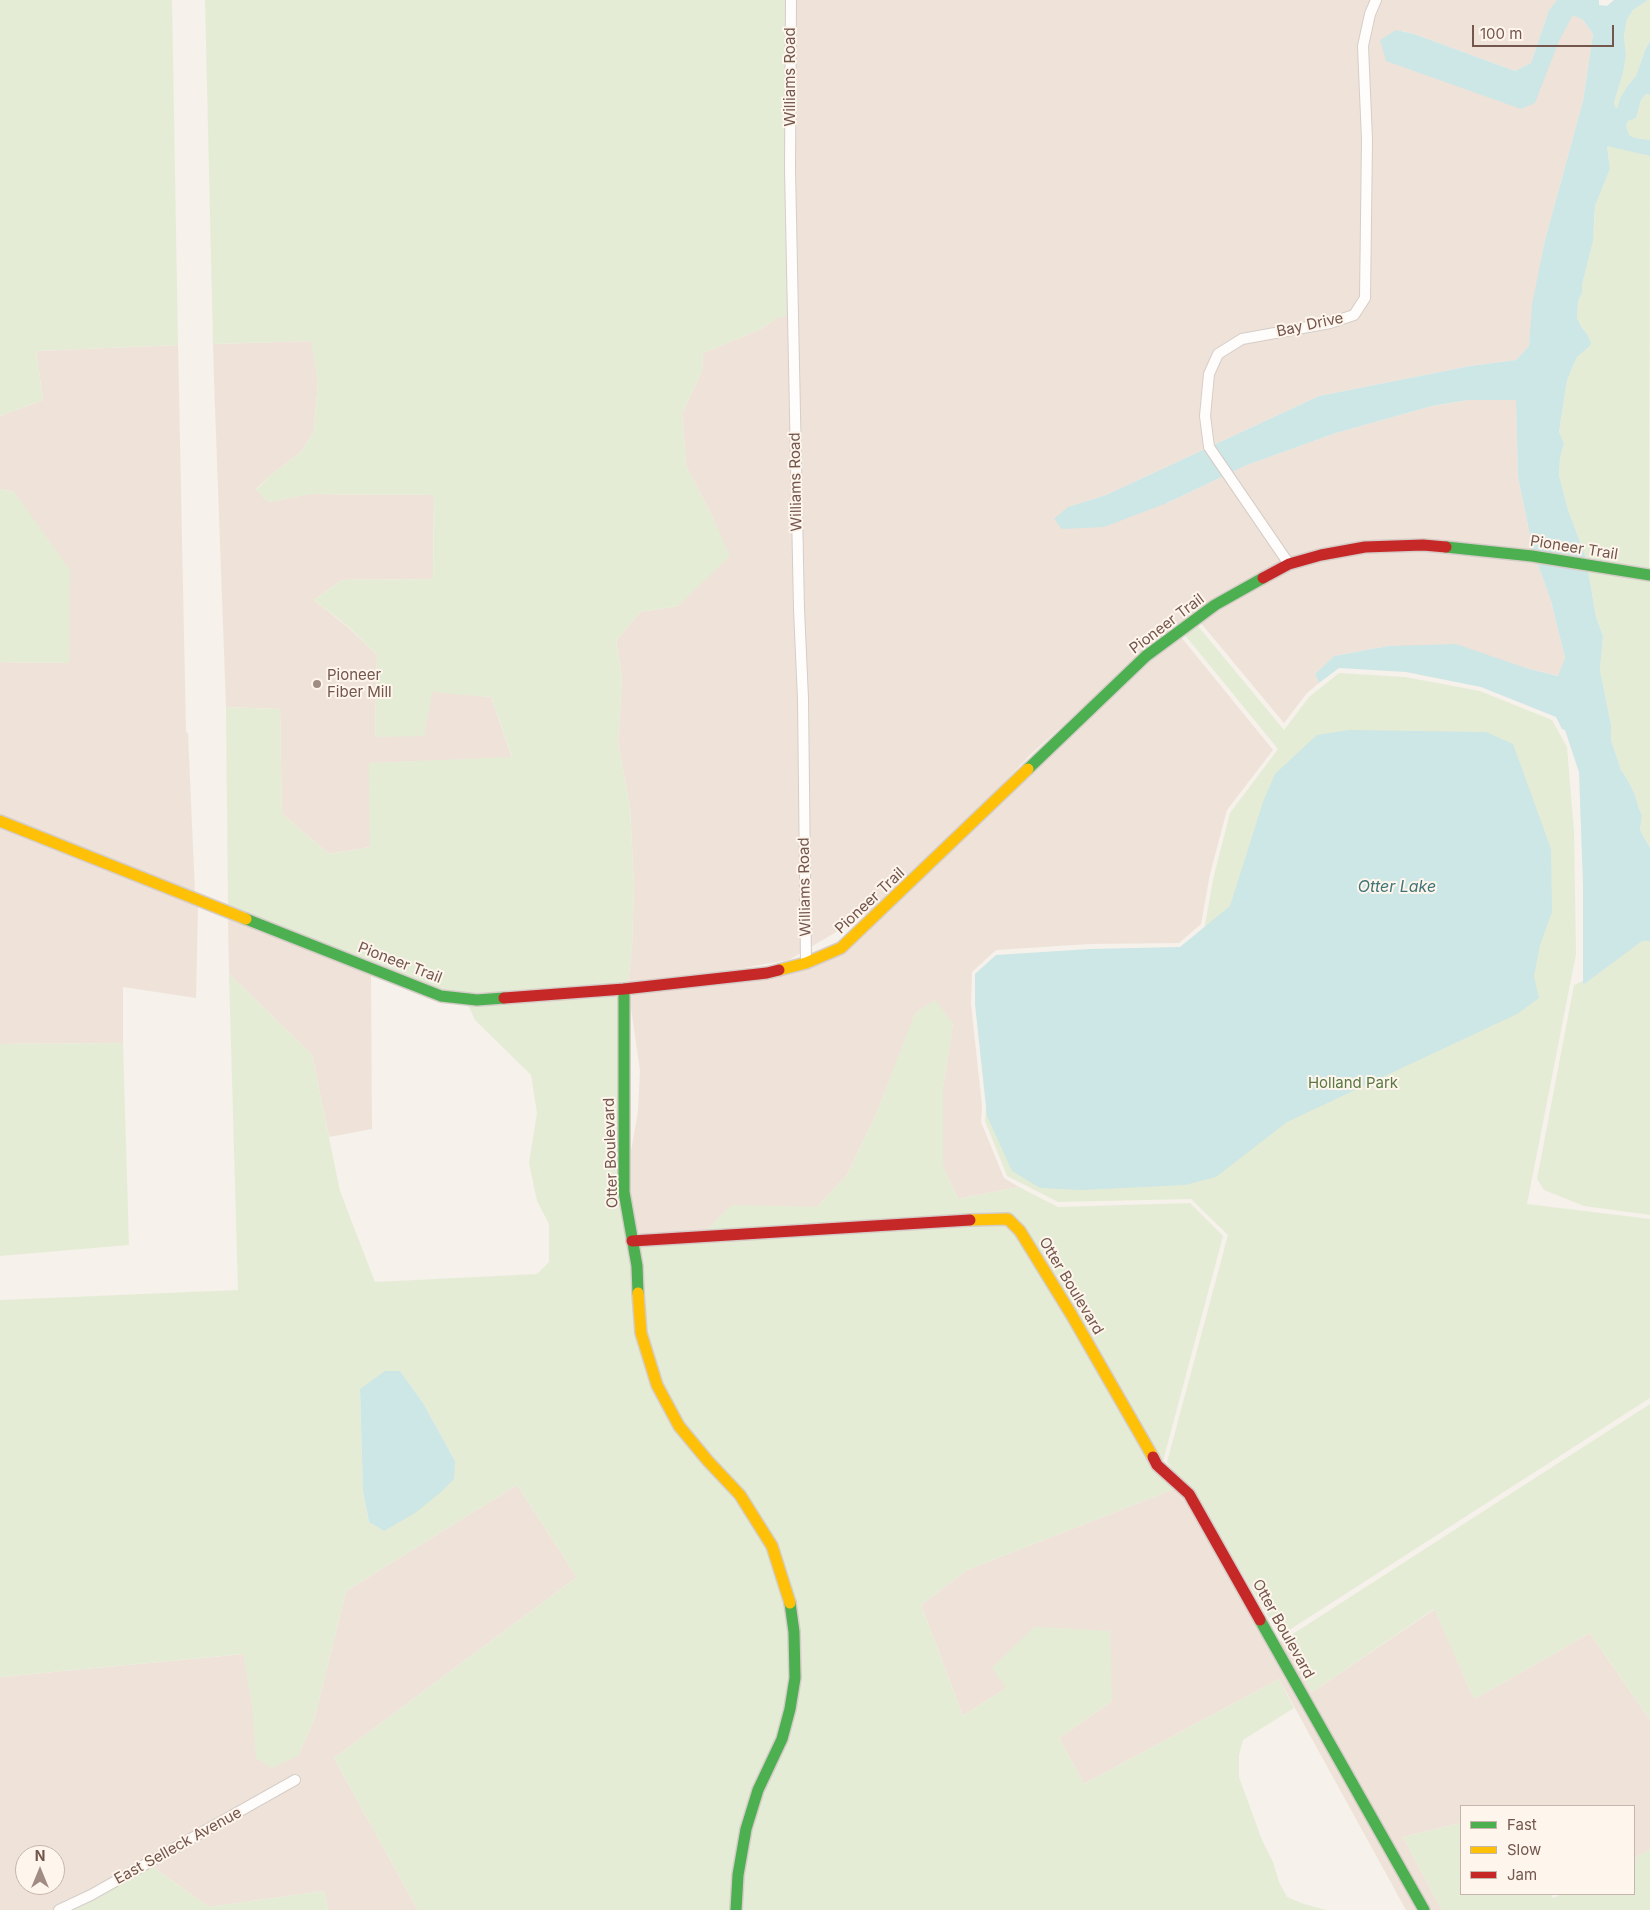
<!DOCTYPE html>
<style>
body{margin:0}
#map{position:relative;width:1650px;height:1910px;overflow:hidden;background:#f6f1eb;font-family:Inter,sans-serif}
canvas{display:block}
.legend{position:absolute;left:1460px;top:1805px;width:175px;height:90px;box-sizing:border-box;background:#fef5ec;border:1px solid #c6b5ac;margin:0;padding:6px 9px;list-style:none;font-size:15px;color:#73564c}
.legend li{display:flex;align-items:center;gap:10px;height:25px}
.legend b{width:25px;border:1px solid #c6b5ac}
.north{position:absolute;left:15px;top:1845px;width:50px;height:50px;box-sizing:border-box;background:#fef5ec;border:1px solid #c6b5ac;border-radius:50%;rotate:0deg;font-size:14px;font-weight:700;line-height:20px;text-align:center;color:#73564c}
.north::after{content:'';display:block;margin:auto;width:18px;height:22px;background:#a18c84;clip-path:polygon(50% 0,100% 100%,50% 72%,0 100%)}
.scale{position:absolute;left:1472px;top:25px;width:142px;height:22px;box-sizing:border-box;border:2px solid #73564c;border-top:0;padding-left:6px;font-size:15px;line-height:18px;white-space:nowrap;color:#73564c;-webkit-text-stroke:4px #fef5ec;paint-order:stroke}
</style>
<div id="map">
<canvas width="1650" height="1910"></canvas>
<ul class="legend">
<li><b style="height:6px;background:#4caf50"></b>Fast</li>
<li><b style="height:6px;background:#ffc107"></b>Slow</li>
<li><b style="height:6px;background:#c62828"></b>Jam</li>
</ul>
<div class="north">N</div>
<div class="scale">100 m</div>
</div>
<script>
const context = document.querySelector('canvas').getContext('2d');
context.lineJoin = 'round';
function fill(path, color) {
  context.fillStyle = color;
  context.fill(path, 'evenodd');
}
function toPath(rows) {
  const path = new Path2D();
  for (const r of rows) {
    path.moveTo(r[0], r[1]);
    for (let i = 2; i < r.length; i += 2) path.lineTo(r[i], r[i + 1]);
  }
  return path;
}
function stroke(path, color, width, dash) {
  context.strokeStyle = color;
  context.lineWidth = width;
  context.lineCap = dash ? 'butt' : 'round';
  context.setLineDash(dash || []);
  context.stroke(path);
}
function drawText(font, color, halo, rows, align = 'center') {
  context.font = font + ' Inter,sans-serif';
  context.lineWidth = 4;
  context.setLineDash([]);
  context.textBaseline = 'middle';
  context.strokeStyle = halo;
  context.fillStyle = color;
  for (const [text, x, y, turn = 0] of rows) {
    context.save();
    context.translate(x, y);
    context.rotate((+turn || 0) * Math.PI / 180);
    context.textAlign = isNaN(turn) ? turn : align;
    if (halo) context.strokeText(text, 0, 0);
    context.fillText(text, 0, 0);
    context.restore();
  }
}
const residential = toPath([
 [790,0,1557,0,1549,10,1531,63,1515,71,1414,34,1396,30,1521,109,1573,14,1583,20,1593,34,1583,101,1545,240,1533,304,1529,346,1516,360,1470,366,1319,396,1106,495,1068,507,1167,503,1247,465,1336,433,1432,406,1468,400,1516,400,1518,477,1533,550,1423,540,1288,559,1128,667,1030,755,969,820,880,906,789,960,703,975,628,983,632,946,634,886,630,807,618,743,622,677,616,641,640,612,678,606,714,520,686,466,682,413,702,371,703,353,761,329,775,319],
 [312,341,318,381,314,431,302,451,270,476,256,489,268,502,310,494,434,495,433,579,342,580,314,600,349,628,377,655,375,737,432,691,491,697,512,758,370,763,370,847,329,854,282,814,280,709,226,707,214,379,213,344],
 [178,345,186,732,188,733,195,894,0,815,0,662,69,663,14,492,0,489,0,416,43,400,36,351],
 [1422,551,1537,562,1551,601,1565,658,1559,676,1526,668,1388,646,1334,656,1315,674,1319,683,1307,693,1284,723,1200,622,1218,610,1291,569,1322,560,1366,553],
 [1181,637,1273,750,1227,810,1210,874,1201,924,1179,943,1090,944,996,950,972,972,971,1004,982,1106,981,1122,1004,1178,1019,1187,958,1199,943,1167,943,1087,953,1023,895,1067,875,1117,847,1175,817,1207,778,1207,702,1234,652,1238,636,1232,629,1191,629,1163,638,1111,640,1071,629,994,843,954,1149,661],
 [0,827,198,906,196,998,123,987,123,1043,0,1044],
 [228,918,371,974,372,1129,329,1137,312,1055,229,974],
 [517,1485,577,1577,334,1758,418,1910,328,1910,324,1891,209,1907,147,1863,67,1910,0,1910,0,1677,244,1654,252,1704,298,1756,314,1720,346,1591],
 [25,1855,55,1855,55,1885,25,1885],
 [1179,1487,1278,1640,1280,1641,1285,1639,1312,1692,1435,1609,1474,1699,1590,1633,1650,1720,1650,1850,1634,1858,1634,1806,1461,1806,1461,1823,1403,1837,1442,1910,1406,1910,1279,1679,1084,1784,1059,1738,1112,1701,1006,1688,963,1716,921,1605,967,1570]
]);
const green = toPath([
 [0,0,172,0,178,345,36,351,43,400,0,416],
 [205,0,790,0,794,314,775,319,761,329,703,353,702,371,682,413,686,466,714,520,730,556,678,606,640,612,616,641,622,677,618,743,630,807,634,886,632,946,628,983,477,995,442,991,228,906,226,707,280,709,282,814,329,854,370,847,369,763,512,757,491,697,432,692,424,736,375,737,377,655,349,627,314,600,342,580,433,579,434,495,310,494,268,502,256,490,270,476,302,451,314,431,318,381,311,341,213,344],
 [1648,0,1650,0,1650,41,1645,50,1636,76,1628,85,1620,98,1619,107,1616,108,1614,103,1623,73,1626,56,1624,36,1627,19,1633,10],
 [1646,94,1650,95,1650,140,1635,138,1629,135,1626,126,1628,121,1636,117,1641,100],
 [1607,145,1650,156,1649,569,1586,558,1568,510,1559,475,1560,458,1564,443,1559,433,1567,380,1577,357,1590,346,1591,342,1587,334,1582,328,1577,318,1578,301,1582,293,1582,285,1591,248,1594,230,1595,206,1610,169],
 [0,489,14,492,70,570,69,663,0,662],
 [1588,570,1650,580,1650,848,1640,830,1642,815,1639,809,1635,795,1627,779,1621,770,1611,740,1611,725,1600,670,1603,636,1596,617],
 [1197,625,1284,730,1309,697,1339,673,1405,677,1480,691,1552,720,1567,747,1574,832,1576,954,1527,1204,1650,1219,1650,1398,1280,1636,1219,1535,1167,1462,1228,1235,1191,1199,1058,1202,1007,1176,985,1121,995,973,1198,963,1214,875,1230,813,1278,749,1184,634],
 [1642,940,1650,941,1650,1215,1584,1206,1544,1190,1537,1179,1574,985,1583,981,1583,985],
 [229,974,312,1055,340,1191,375,1282,537,1274,549,1262,549,1224,537,1201,529,1163,537,1113,531,1075,475,1020,468,1005,620,995,627,1237,644,1363,737,1499,767,1549,786,1603,791,1652,786,1708,731,1910,418,1910,334,1758,577,1577,517,1485,346,1591,314,1720,298,1756,272,1768,256,1758,252,1704,243,1654,0,1677,0,1300,238,1290],
 [400,1371,423,1403,455,1461,384,1531,369,1522,363,1491,360,1389],
 [935,1000,953,1023,943,1087,943,1167,958,1199,1019,1187,1058,1207,1190,1203,1223,1236,1163,1461,1163,1464,1179,1487,967,1570,921,1605,963,1716,1006,1688,992,1668,1034,1627,1110,1631,1112,1701,1059,1738,1084,1784,1279,1679,1294,1708,1243,1740,1239,1755,1239,1777,1262,1840,1273,1862,1279,1882,1287,1897,1304,1904,1326,1910,741,1910,743,1876,756,1810,795,1711,788,1575,683,1423,662,1383,646,1332,636,1232,652,1238,702,1234,732,1205,817,1207,847,1175,875,1117,915,1013],
 [123,1043,129,1245,0,1256,0,1044],
 [1650,1404,1650,1720,1590,1633,1474,1699,1434,1609,1312,1692,1285,1639],
 [1461,1823,1461,1894,1551,1894,1553,1898,1562,1894,1634,1894,1634,1858,1650,1850,1650,1910,1442,1910,1403,1837],
 [147,1863,209,1907,324,1891,328,1910,67,1910]
]);
const water = toPath([
 [1557,0,1599,0,1599,5,1607,6,1614,0,1648,0,1633,10,1627,19,1624,36,1626,56,1623,73,1614,103,1616,108,1618,107,1620,98,1628,85,1636,76,1645,50,1650,41,1650,95,1646,94,1641,100,1636,118,1628,121,1626,126,1629,135,1635,138,1650,140,1650,156,1607,146,1610,169,1595,206,1593,241,1582,285,1582,293,1578,301,1577,318,1582,328,1587,334,1591,342,1590,346,1577,357,1567,380,1559,432,1564,443,1560,458,1559,475,1568,510,1586,558,1533,550,1518,477,1516,400,1468,400,1432,406,1336,433,1247,465,1167,503,1104,527,1062,529,1054,519,1068,507,1106,495,1319,396,1470,366,1516,360,1529,346,1532,304,1545,240,1583,101,1593,34,1583,20,1573,15,1559,41,1535,103,1521,109,1386,61,1380,40,1396,30,1414,34,1515,71,1531,63,1549,10],
 [1537,562,1588,570,1596,617,1603,636,1600,670,1611,725,1611,740,1621,770,1627,779,1635,795,1639,809,1642,815,1640,830,1650,848,1650,941,1642,941,1583,985,1583,885,1579,772,1565,730,1562,729,1556,717,1481,687,1406,672,1339,668,1319,683,1315,674,1334,656,1388,646,1456,644,1526,668,1558,676,1565,658,1551,601],
 [1349,730,1486,732,1513,744,1551,849,1552,912,1540,945,1534,976,1539,998,1517,1014,1287,1122,1216,1177,1185,1185,1082,1190,1040,1188,1012,1171,987,1116,975,1004,975,974,996,955,1090,949,1180,947,1230,906,1263,802,1275,774,1317,735],
 [385,1371,400,1371,423,1403,455,1461,454,1479,441,1492,415,1513,384,1531,369,1522,363,1491,360,1389]
]);
const street = toPath([
 [791,0,790,169,799,609,803,699,806,963],
 [1289,564,1209,447,1205,416,1209,374,1218,354,1242,339,1330,323,1354,315,1365,298,1367,140,1363,46,1370,14,1376,0],
 [59,1910,91,1895,295,1780]
]);
const fast = toPath([
 [1446,547,1532,556,1650,575],
 [1028,769,1146,656,1215,605,1263,578],
 [246,919,441,996,477,1000,504,998],
 [624,989,624,1192,637,1266,638,1293],
 [1260,1620,1424,1910],
 [736,1910,738,1875,746,1829,758,1790,782,1739,790,1709,795,1678,794,1632,790,1603]
]);
const slow = toPath([
 [0,821,246,919],
 [779,970,806,963,841,948,1028,769],
 [970,1220,1008,1219,1020,1231,1071,1314,1153,1457],
 [638,1293,641,1333,657,1385,679,1426,708,1461,740,1495,772,1546,790,1603]
]);
const jam = toPath([
 [1263,578,1289,564,1321,555,1365,547,1423,545,1446,547],
 [504,998,624,989,767,973,779,970],
 [632,1241,970,1220],
 [1153,1457,1157,1465,1189,1494,1260,1620]
]);
const markers = [
 [317,684,5,"#a18c84"]
];
const streetNames = [
 ["Williams Road",790,77,-90],
 ["Bay Drive",1310,325,-12],
 ["Williams Road",796,482,-91],
 ["Pioneer Trail",1574,548,9],
 ["Pioneer Trail",1167,624,-37],
 ["Williams Road",805,887,-91],
 ["Pioneer Trail",870,901,-43],
 ["Pioneer Trail",400,963,21],
 ["Otter Boulevard",611,1153,-92],
 ["Otter Boulevard",1071,1286,59],
 ["Otter Boulevard",1283,1629,61],
 ["East Selleck Avenue",178,1846,-29]
];
const poiNames = [
 ["Pioneer",327,675],
 ["Fiber Mill",327,692]
];
const parkNames = [
 ["Holland Park",1353,1083]
];
const waterNames = [
 ["Otter Lake",1397,887]
];
fill(residential, '#efe3d9');
fill(green, '#e5ecd6');
fill(water, '#cde6e6');
stroke(street, '#d5cdc8', 12);
stroke(fast, '#d5ccc8', 14);
stroke(slow, '#d5ccc8', 14);
stroke(jam, '#d5ccc8', 14);
stroke(street, '#fefdfc', 10);
stroke(fast, '#4caf50', 11);
stroke(slow, '#ffc107', 11);
stroke(jam, '#c62828', 11);
for (const [x, y, r, color] of markers) {
  const dot = new Path2D();
  dot.arc(x, y, r, 0, 2 * Math.PI);
  context.fillStyle = color;
  context.fill(dot);
  stroke(dot, '#fef5ec', 2);
}
drawText('15px', '#73564c', '#fef5ec', streetNames);
drawText('15px', '#73564c', '#fef5ec', poiNames, 'left');
drawText('15px', '#597844', '#fef5ec', parkNames);
drawText('italic 16px', '#407578', '#fef5ec', waterNames);
</script>
